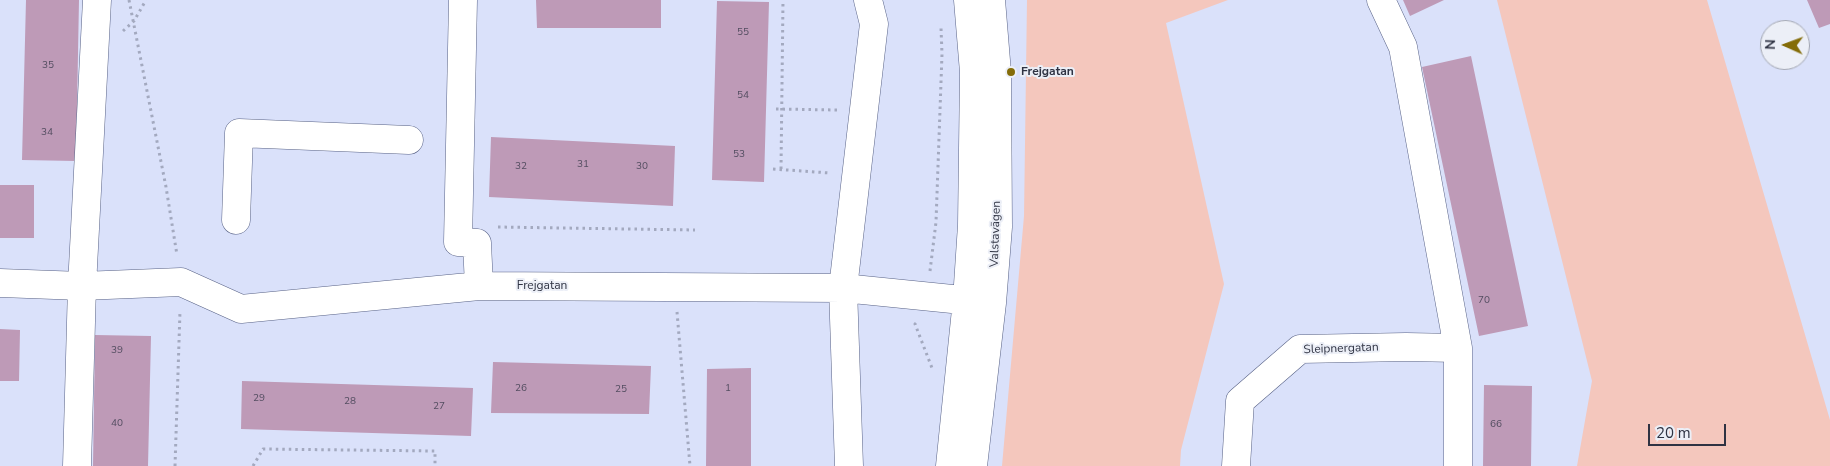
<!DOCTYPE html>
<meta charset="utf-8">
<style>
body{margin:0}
#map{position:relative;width:1830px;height:466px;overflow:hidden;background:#dae1fa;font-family:"Nunito Sans",sans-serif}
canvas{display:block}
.north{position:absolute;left:1760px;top:20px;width:50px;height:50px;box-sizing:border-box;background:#eceff7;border:1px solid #a0a4af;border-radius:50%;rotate:272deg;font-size:14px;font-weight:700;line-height:20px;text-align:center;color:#2f3343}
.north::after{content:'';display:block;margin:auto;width:18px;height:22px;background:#846c08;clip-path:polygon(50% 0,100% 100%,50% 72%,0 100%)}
.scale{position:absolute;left:1648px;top:424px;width:78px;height:22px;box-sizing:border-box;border:2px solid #2f3343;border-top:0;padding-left:6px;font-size:15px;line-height:18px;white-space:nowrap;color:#2f3343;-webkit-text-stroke:4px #eceff7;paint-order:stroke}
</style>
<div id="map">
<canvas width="1830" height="466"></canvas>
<div class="north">N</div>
<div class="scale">20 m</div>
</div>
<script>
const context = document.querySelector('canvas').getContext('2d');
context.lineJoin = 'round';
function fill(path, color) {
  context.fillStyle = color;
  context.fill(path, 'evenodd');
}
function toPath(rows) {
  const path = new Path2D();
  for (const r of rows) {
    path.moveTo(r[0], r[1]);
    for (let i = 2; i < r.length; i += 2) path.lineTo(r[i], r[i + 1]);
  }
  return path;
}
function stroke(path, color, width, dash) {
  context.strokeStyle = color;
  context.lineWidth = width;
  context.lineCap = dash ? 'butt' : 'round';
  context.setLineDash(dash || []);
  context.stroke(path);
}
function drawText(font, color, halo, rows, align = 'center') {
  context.font = font + ' "Nunito Sans",sans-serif';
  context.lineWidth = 4;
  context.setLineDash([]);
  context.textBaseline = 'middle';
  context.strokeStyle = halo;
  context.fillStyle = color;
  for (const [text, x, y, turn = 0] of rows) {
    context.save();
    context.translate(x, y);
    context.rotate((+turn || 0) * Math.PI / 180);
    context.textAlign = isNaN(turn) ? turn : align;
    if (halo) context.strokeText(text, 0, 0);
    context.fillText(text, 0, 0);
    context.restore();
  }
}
const green = toPath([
 [1027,0,1228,0,1166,23,1224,284,1181,450,1180,466,1002,466,1024,216],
 [1497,0,1707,0,1830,420,1830,466,1577,466,1592,381]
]);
const building = toPath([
 [26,0,79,0,76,161,22,160],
 [536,0,661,0,661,28,537,28],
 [1403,0,1444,0,1410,16],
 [1807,0,1830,0,1830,24,1819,28],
 [717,1,769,2,764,182,712,180],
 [1471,56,1528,326,1479,336,1422,67],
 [491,137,675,146,673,206,489,197],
 [0,185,34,185,34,238,0,238],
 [0,329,20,330,19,381,0,381],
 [95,335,151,336,148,466,93,466],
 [493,362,651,366,649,414,491,413],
 [751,368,751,466,706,466,707,369],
 [242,381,473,388,471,436,241,429],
 [1484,385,1532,386,1531,466,1483,466]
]);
const path = toPath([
 [129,0,166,187,177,255],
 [123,31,134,21,146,0],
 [776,109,838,110],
 [773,169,830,173],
 [781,169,783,0],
 [498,227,695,230],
 [930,271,936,222,942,54,941,28],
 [677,312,690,466],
 [916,323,915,324,932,368],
 [175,466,180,311],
 [253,466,263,449,435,451,435,466]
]);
const minor = toPath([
 [463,0,458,242,477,243,479,286],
 [1381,0,1403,47,1458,348],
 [236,220,239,133,409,140],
 [0,283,82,286,181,282,241,309,479,286,843,288,992,303],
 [77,466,82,286,97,0],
 [849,466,843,288,874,24,868,0],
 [950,466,967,300,972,225,974,72,968,0],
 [973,466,992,303,998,227,997,73,991,0],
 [1236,466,1240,401,1300,349,1406,347,1458,348,1458,466]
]);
const markers = [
 [1011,72,5,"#846c08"]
];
const numberNames = [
 ["55",743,33],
 ["35",48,66],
 ["54",743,96],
 ["34",47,133],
 ["53",739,155],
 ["31",583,165],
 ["32",521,167],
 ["30",642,167],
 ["70",1484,301],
 ["39",117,351],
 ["26",521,389],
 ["1",728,389],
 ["25",621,390],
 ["29",259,399],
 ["28",350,402],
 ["27",439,407],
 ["40",117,424],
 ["66",1496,425]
];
const poiNames = [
 ["Frejgatan",1021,72]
];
const streetNames = [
 ["Valstavägen",996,234,-88],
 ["Frejgatan",542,286],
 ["Sleipnergatan",1341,349,-2]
];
fill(green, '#f4c7bd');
fill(building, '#be9ab7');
stroke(minor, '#586286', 29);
stroke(path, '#a3a9bf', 3, [2.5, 4]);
stroke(minor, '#fff', 28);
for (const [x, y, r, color] of markers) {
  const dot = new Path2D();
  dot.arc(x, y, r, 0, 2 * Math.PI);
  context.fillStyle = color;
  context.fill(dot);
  stroke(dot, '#eceff7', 2);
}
drawText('10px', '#534d60', null, numberNames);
drawText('bold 12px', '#2f3343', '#eceff7', poiNames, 'left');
drawText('12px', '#2f3343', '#eceff7', streetNames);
</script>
